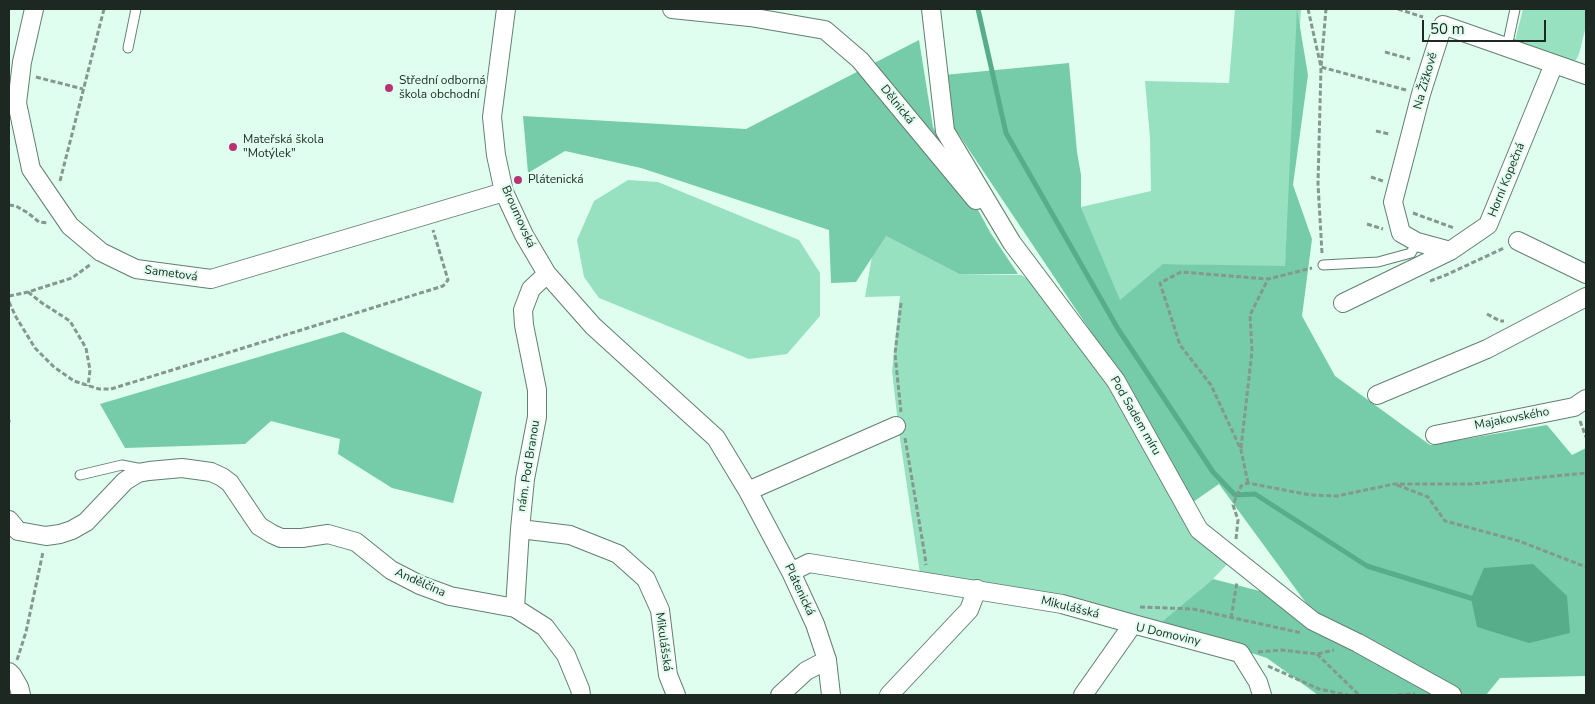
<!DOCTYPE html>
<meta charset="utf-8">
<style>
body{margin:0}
#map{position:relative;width:1595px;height:704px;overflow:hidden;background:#dffeef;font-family:"Nunito Sans",sans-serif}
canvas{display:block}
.frame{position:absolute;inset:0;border:10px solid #1d2823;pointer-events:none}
.scale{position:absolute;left:1422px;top:20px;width:124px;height:22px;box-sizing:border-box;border:2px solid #1d2823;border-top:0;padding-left:6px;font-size:15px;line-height:18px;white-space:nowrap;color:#1d2823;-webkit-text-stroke:4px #dffeef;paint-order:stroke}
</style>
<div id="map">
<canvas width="1595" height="704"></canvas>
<div class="frame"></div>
<div class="scale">50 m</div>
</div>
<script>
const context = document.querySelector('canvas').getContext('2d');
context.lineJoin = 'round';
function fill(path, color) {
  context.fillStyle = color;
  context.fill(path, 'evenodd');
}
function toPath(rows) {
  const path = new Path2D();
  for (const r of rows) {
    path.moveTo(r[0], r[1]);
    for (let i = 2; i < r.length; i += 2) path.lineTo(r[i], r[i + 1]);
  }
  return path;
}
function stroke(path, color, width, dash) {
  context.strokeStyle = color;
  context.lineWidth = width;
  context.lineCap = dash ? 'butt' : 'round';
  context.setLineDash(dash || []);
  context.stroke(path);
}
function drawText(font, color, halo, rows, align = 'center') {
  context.font = font + ' "Nunito Sans",sans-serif';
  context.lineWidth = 4;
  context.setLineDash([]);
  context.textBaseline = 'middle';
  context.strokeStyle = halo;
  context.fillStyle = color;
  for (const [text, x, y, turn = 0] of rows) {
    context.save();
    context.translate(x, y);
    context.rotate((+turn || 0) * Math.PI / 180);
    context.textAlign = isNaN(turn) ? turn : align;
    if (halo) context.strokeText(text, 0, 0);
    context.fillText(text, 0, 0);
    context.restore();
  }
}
const green = toPath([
 [1235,9,1301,9,1285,267,1164,264,1120,301,1081,207,1151,191,1150,138,1145,81,1229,83],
 [1523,9,1586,9,1586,26,1579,54,1576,60,1572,61,1515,41],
 [628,180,658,182,799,240,820,273,820,316,787,354,749,359,599,298,584,277,577,240,594,201],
 [876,233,886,236,959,274,1021,275,1035,283,1113,383,1157,468,1231,560,1213,579,1159,624,920,574,899,432,892,371,900,296,865,297]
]);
const forest = toPath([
 [1297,9,1308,75,1293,185,1312,239,1302,316,1335,376,1430,445,1547,425,1572,455,1586,448,1586,676,1500,678,1486,695,1318,695,1267,658,1159,624,1213,579,1306,603,1219,484,1193,502,1132,393,953,126,944,75,1069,63,1077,152,1081,175,1081,207,1120,300,1163,264,1285,266],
 [919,40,933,127,990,232,1018,274,959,274,886,236,856,282,831,283,829,230,641,168,565,151,528,173,523,116,746,129],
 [343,332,482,392,453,503,392,488,338,454,340,439,271,421,245,444,125,448,100,404]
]);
const water = toPath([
 [1533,564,1567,596,1570,633,1529,643,1477,627,1471,598,1484,568]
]);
const stream = toPath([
 [978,9,1006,133,1118,329,1213,472,1235,495,1255,494,1367,566,1477,600]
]);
const path = toPath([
 [1308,9,1321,67,1406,90],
 [1398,9,1423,17],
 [1385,52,1410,59],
 [36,77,83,89],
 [1376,131,1389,134],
 [1371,177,1383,181],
 [60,181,104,9],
 [9,205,16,206,28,213,39,222,48,223],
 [1413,213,1454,228],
 [1367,224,1383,229],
 [1322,253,1318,184,1321,67,1326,9],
 [1430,281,1446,275,1504,248],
 [28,292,42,303,70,321,86,348,90,370,88,386],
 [9,296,28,292,72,278,91,264],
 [9,302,16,317,35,348,54,367,74,381,99,389,111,389,443,286,448,280,433,230],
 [901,303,895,354,901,412],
 [1487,314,1500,321,1504,321],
 [9,421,10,420],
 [1580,421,1586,437],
 [905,438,925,556,926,565],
 [1241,448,1252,351,1250,315,1268,279],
 [1248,483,1241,450,1211,385,1180,345,1160,283,1181,272,1268,279,1312,268],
 [1397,485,1428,497,1445,521,1519,541,1586,567],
 [1236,539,1238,520,1233,505,1241,486,1248,483,1310,495,1337,496,1394,484,1472,484,1586,473],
 [1140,607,1193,609,1302,633],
 [1231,618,1237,582],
 [1258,652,1281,650,1317,654,1334,650],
 [1317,654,1359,695],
 [17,660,26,632,43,552],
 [1268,666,1319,689,1348,695],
 [1398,695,1415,694]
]);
const lane = toPath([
 [1507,47,1515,9],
 [128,48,136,9],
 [1323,265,1378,262,1411,253,1417,242],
 [80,475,122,465,142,469]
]);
const street = toPath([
 [34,9,22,62,17,103,31,169,70,226,101,252,136,269,211,279,504,192],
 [506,9,492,117,496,155,504,192,524,235,547,274,593,326,716,438,748,491,791,572,815,624,827,660,831,695],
 [672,9,750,17,750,9],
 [931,9,945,131,1012,243,1116,381,1199,530,1313,621,1358,643,1452,695],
 [750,17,825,30,860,60,976,200],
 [1518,241,1586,274],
 [1450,251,1417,242,1401,233,1393,202,1421,94,1443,25,1586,75],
 [1343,303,1450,251,1488,225,1554,64],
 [1377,395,1487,349,1586,297],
 [1435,435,1574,407,1586,399],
 [748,491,896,426],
 [9,520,18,531,46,536,60,534,72,530,86,522,125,481,138,473,149,471,182,468,211,472,222,477,230,483,259,526,272,534,281,538,302,538,328,534,356,542,391,570,420,585,450,596,515,608,545,627,566,655,580,689,581,695],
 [520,529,570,535,618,554,646,579,660,610,668,675,676,695],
 [791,572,809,563,1062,604,1133,624,1240,653,1258,682,1262,695],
 [515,608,520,529,525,479,537,417,537,390,524,325,523,310,531,289,547,274],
 [9,672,12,675,19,687,21,695],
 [780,695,806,671,827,660],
 [889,695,969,610,977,589],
 [1083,695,1133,624]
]);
const markers = [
 [389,88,5,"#b83274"],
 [233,147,5,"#b83274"],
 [518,180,5,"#b83274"]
];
const poiNames = [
 ["Střední odborná",399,81],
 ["škola obchodní",399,95],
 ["Mateřská škola",243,140],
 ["\"Motýlek\"",243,154],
 ["Plátenická",528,180]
];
const streetNames = [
 ["Na Žižkově",1426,81,-74],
 ["Dělnická",897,105,51],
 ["Horní Kopečná",1507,180,-68],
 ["Broumovská",518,217,66],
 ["Sametová",171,274,8],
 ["Pod Sadem míru",1135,416,60],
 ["Majakovského",1512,419,-11],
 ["nám. Pod Branou",529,466,-81],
 ["Andělčina",420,583,24],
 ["Plátenická",799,590,65],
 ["Mikulášská",1070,608,14],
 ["U Domoviny",1168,635,13],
 ["Mikulášská",663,642,82]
];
fill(green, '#97e0c0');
fill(forest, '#76cca8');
fill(water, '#57ad8a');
stroke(stream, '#57ad8a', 5);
stroke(lane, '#637f72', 11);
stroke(street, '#637f72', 20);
stroke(path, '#83988e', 3, [5, 2.5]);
stroke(lane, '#fff', 9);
stroke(street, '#fff', 18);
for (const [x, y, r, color] of markers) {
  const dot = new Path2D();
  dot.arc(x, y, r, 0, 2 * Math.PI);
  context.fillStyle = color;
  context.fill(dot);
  stroke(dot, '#dffeef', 2);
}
drawText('12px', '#1d2823', '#dffeef', poiNames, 'left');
drawText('12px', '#1d2823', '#dffeef', streetNames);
</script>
